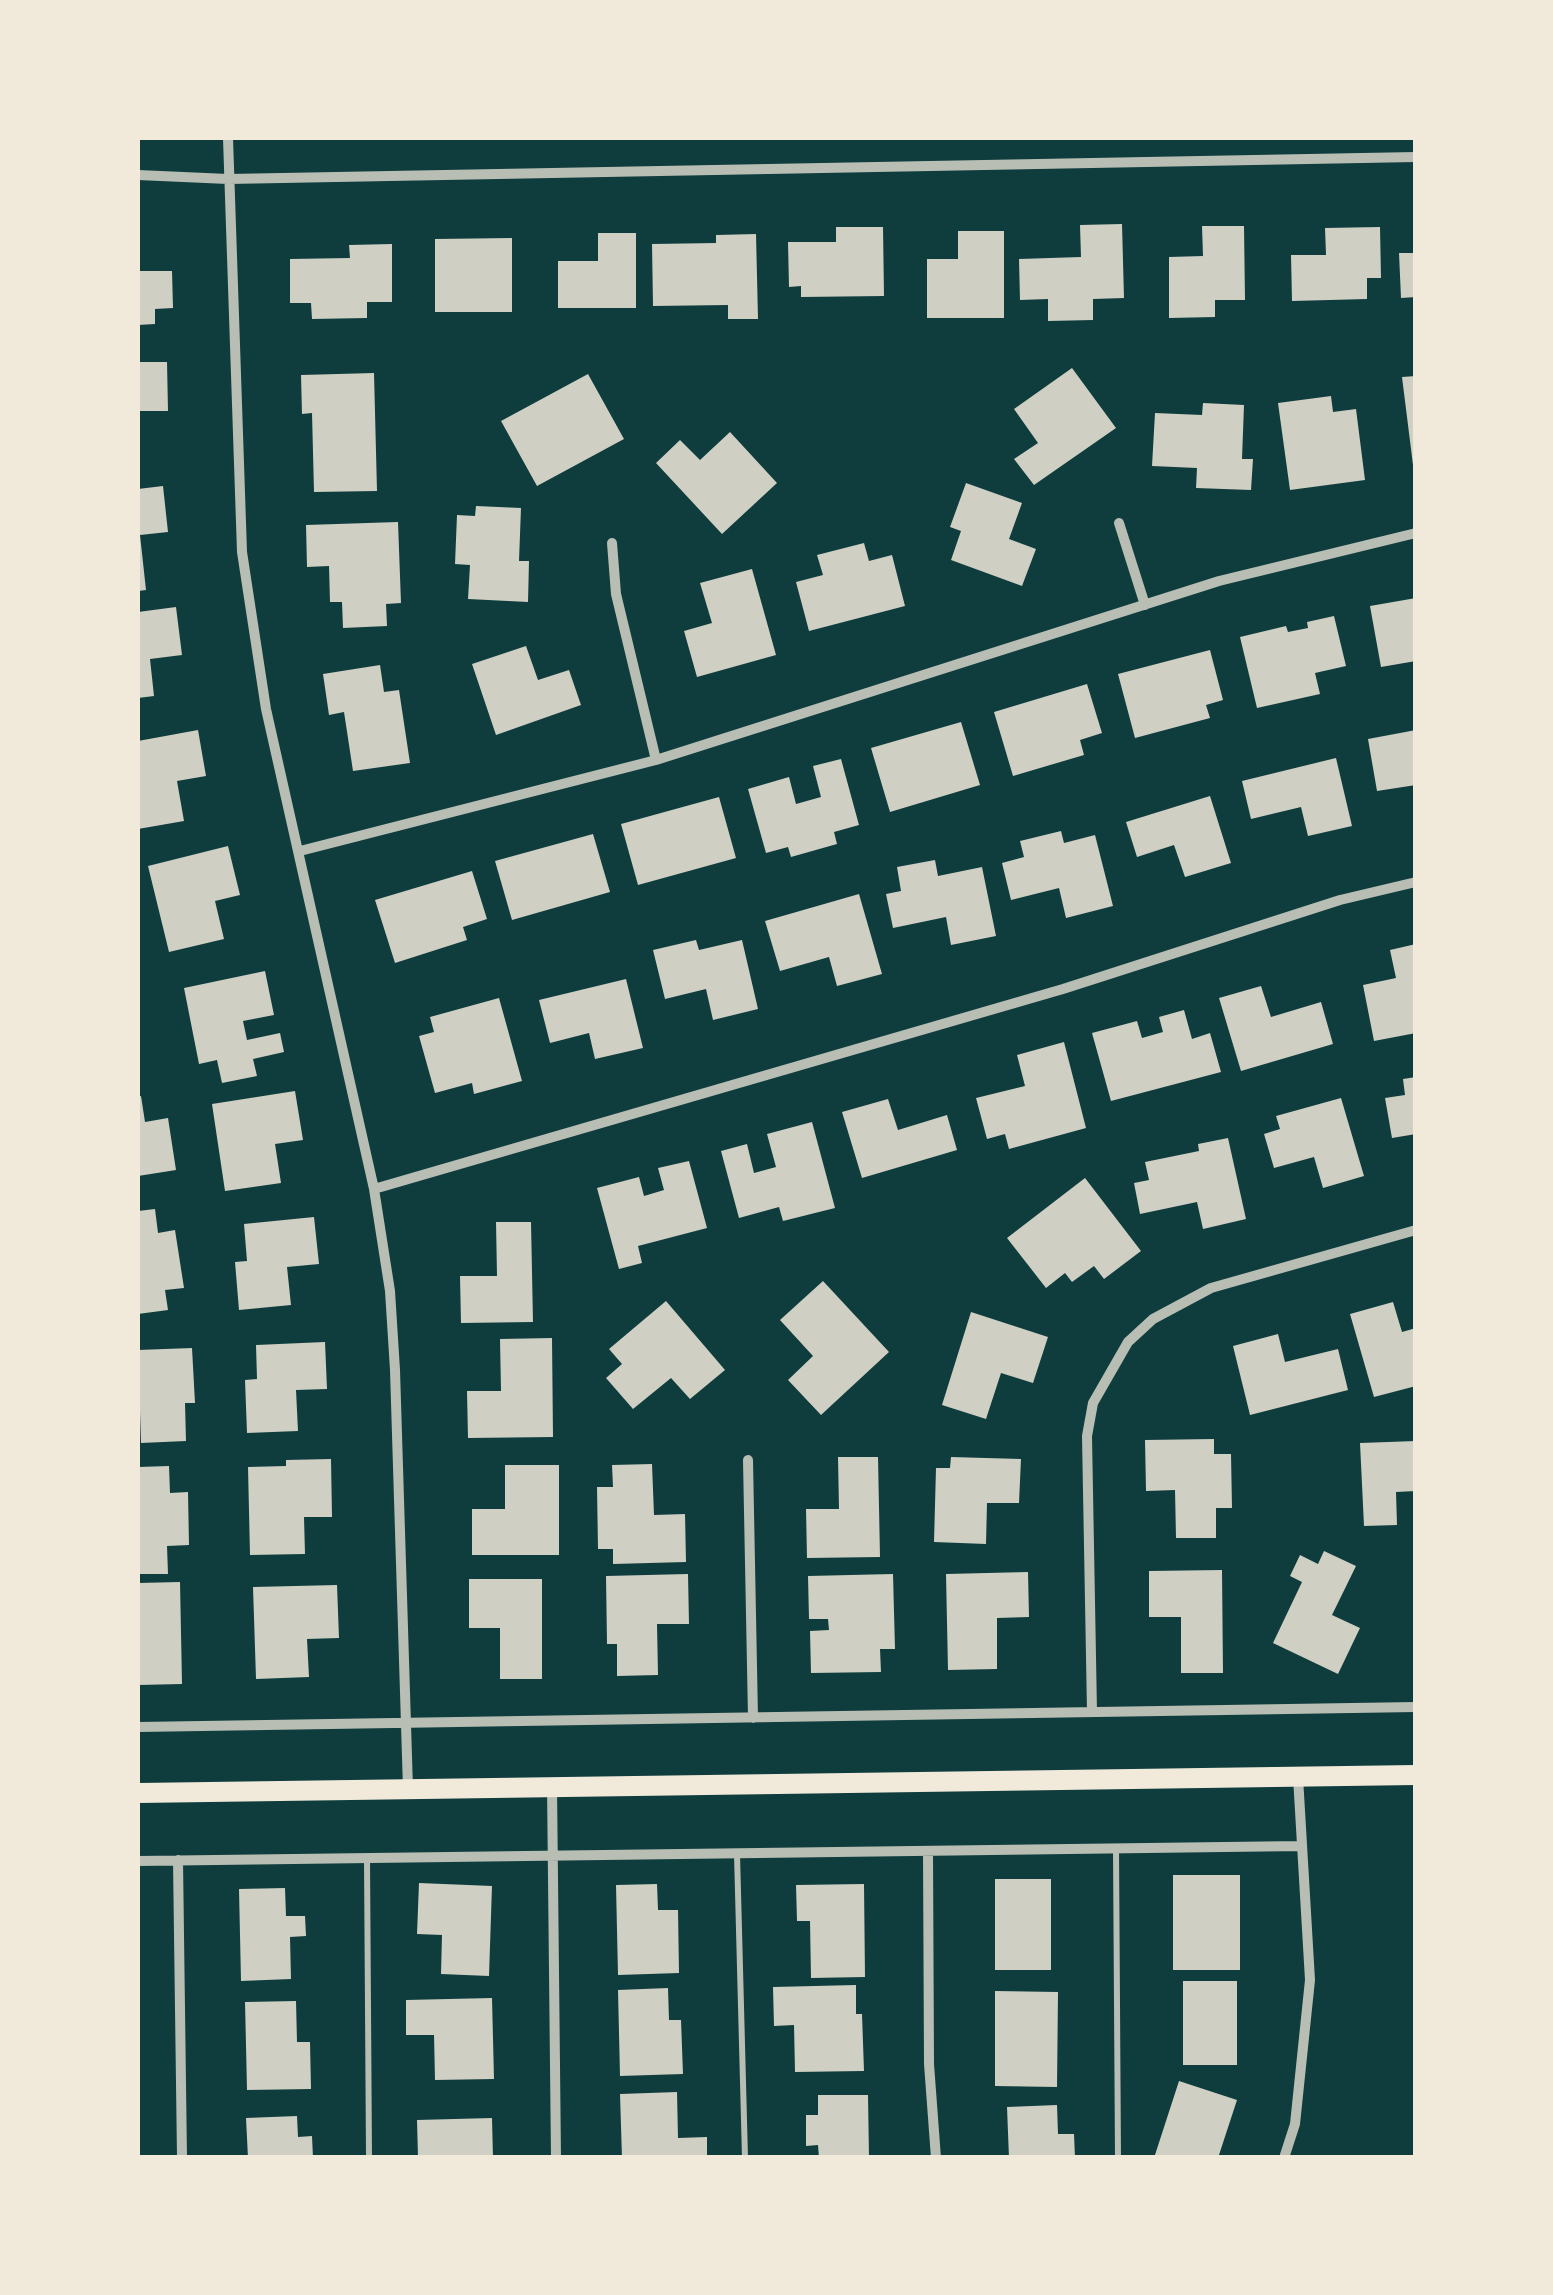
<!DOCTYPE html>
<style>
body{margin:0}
#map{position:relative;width:1553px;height:2295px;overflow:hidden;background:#0f3d3e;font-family:"Nunito Sans",sans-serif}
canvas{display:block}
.frame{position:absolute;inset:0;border:140px solid #f1e9da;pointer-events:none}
</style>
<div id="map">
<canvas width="1553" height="2295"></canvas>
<div class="frame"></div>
</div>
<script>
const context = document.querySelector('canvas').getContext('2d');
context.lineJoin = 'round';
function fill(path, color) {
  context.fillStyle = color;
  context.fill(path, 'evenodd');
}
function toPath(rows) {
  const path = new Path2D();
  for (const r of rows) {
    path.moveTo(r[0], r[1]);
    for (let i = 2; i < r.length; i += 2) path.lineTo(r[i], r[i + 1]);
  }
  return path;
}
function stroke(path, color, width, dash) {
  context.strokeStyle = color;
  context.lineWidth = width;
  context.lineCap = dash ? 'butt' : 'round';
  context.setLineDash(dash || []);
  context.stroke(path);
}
const building = toPath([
 [1122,224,1124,298,1093,299,1093,320,1048,321,1048,299,1020,300,1019,259,1081,257,1080,225],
 [1202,226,1244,226,1245,300,1215,300,1215,317,1169,318,1169,257,1203,256],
 [836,227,883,227,884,296,801,297,801,286,789,287,788,242,836,242],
 [1380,227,1381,278,1367,278,1367,299,1292,301,1291,255,1326,255,1325,228],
 [958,231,1004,231,1004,318,927,318,927,259,958,259],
 [598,233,636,233,636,308,558,308,558,261,598,261],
 [756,234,758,319,728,319,728,305,653,306,652,244,716,243,716,235],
 [512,238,512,312,435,312,435,239],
 [392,244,392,302,367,302,367,318,312,319,311,303,290,303,290,259,350,258,349,245],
 [1399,253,1416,253,1416,297,1401,298],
 [138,271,172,271,173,308,155,309,155,324,138,325],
 [138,362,167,362,168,411,138,411],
 [1072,368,1116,428,1034,485,1014,459,1038,443,1014,409],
 [374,373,377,491,314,492,312,413,302,414,301,375],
 [588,374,624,439,537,486,501,421],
 [1416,376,1416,465,1413,465,1402,377],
 [1331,396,1333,412,1356,409,1365,480,1290,490,1278,403],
 [1203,403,1244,405,1242,459,1253,459,1251,490,1196,488,1197,468,1152,466,1155,413,1202,415],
 [730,432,777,483,722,534,656,463,680,440,700,460],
 [966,483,1022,503,1009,539,1036,549,1022,586,951,560,961,531,950,527],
 [163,486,168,532,140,535,146,590,138,591,138,489],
 [476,506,521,508,519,561,529,561,528,602,468,599,470,565,455,564,457,515,475,516],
 [398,522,401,603,386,604,387,626,343,628,342,602,330,602,329,566,307,567,306,525],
 [864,543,869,561,892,555,905,606,809,631,796,582,823,575,817,555],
 [752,569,776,655,697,677,684,631,712,623,700,583],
 [1416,598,1416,661,1381,667,1370,606],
 [176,607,182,655,150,659,154,696,138,698,138,612],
 [1334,616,1346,666,1315,673,1320,694,1257,708,1240,637,1286,626,1288,632,1308,628,1307,622],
 [526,646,538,680,569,670,581,705,496,735,472,664],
 [1210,650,1223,700,1206,705,1210,718,1135,738,1118,674],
 [380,665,384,692,399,690,410,763,353,771,344,712,329,715,323,674],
 [1087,684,1102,733,1080,740,1084,755,1013,776,994,712],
 [961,722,980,785,890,812,871,748],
 [198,730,206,776,177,781,184,821,138,829,138,741],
 [1416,730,1416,785,1377,791,1368,739],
 [1336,758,1352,826,1308,836,1301,807,1251,819,1242,781],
 [841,759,859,825,834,832,837,844,791,857,788,847,766,853,748,789,789,777,796,804,821,797,813,766],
 [1210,796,1231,863,1185,877,1174,845,1137,857,1126,822],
 [719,797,736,858,638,885,621,824],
 [1061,831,1064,843,1095,835,1113,906,1066,918,1059,888,1011,900,1002,863,1024,857,1020,841],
 [593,834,610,892,512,920,495,861],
 [228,846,240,895,215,901,224,939,169,952,148,866],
 [935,860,938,876,982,867,996,936,951,945,946,917,893,928,886,894,901,891,897,867],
 [472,871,487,919,463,927,467,940,395,963,375,900],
 [859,894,882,974,837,986,829,957,780,971,765,921],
 [696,940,699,950,742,940,758,1009,713,1020,706,989,665,999,653,950],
 [1416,944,1416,1033,1374,1041,1363,985,1396,978,1390,950],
 [265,971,274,1015,243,1021,247,1040,280,1033,284,1052,253,1059,257,1076,222,1083,217,1060,199,1064,184,988],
 [626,979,643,1048,595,1059,589,1033,550,1043,539,1000],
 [1261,986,1271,1017,1321,1002,1333,1044,1241,1071,1219,998],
 [499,998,522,1081,474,1094,472,1083,435,1093,419,1036,434,1032,430,1017],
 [1184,1010,1192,1039,1210,1033,1221,1072,1111,1101,1092,1033,1137,1021,1142,1038,1163,1032,1159,1017],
 [1064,1042,1086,1128,1009,1149,1005,1134,987,1139,976,1098,1025,1086,1017,1055],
 [1416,1077,1416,1134,1392,1138,1385,1098,1405,1095,1403,1079],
 [295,1091,303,1140,275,1144,281,1183,225,1191,212,1104],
 [141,1096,145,1122,168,1118,176,1170,138,1176,138,1097],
 [1341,1098,1364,1176,1323,1188,1314,1157,1274,1168,1264,1134,1280,1129,1276,1116],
 [888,1099,898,1130,947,1115,957,1150,862,1178,842,1112],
 [812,1122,835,1208,783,1221,779,1207,739,1218,721,1151,747,1144,754,1173,776,1167,767,1134],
 [1228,1138,1246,1219,1203,1229,1197,1202,1140,1214,1134,1183,1149,1180,1145,1162,1199,1151,1198,1144],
 [689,1161,707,1228,638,1246,642,1263,619,1269,597,1188,639,1177,644,1196,664,1190,658,1168],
 [1085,1178,1141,1251,1104,1279,1094,1266,1072,1282,1065,1273,1046,1288,1007,1238],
 [155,1209,158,1233,175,1230,184,1288,165,1290,168,1310,138,1314,138,1211],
 [314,1217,319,1264,287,1267,291,1305,239,1310,235,1262,247,1261,244,1224],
 [496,1222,531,1222,533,1322,461,1323,460,1276,497,1276],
 [823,1281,889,1352,821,1415,788,1380,813,1356,780,1320],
 [666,1301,725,1370,690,1399,671,1378,633,1409,606,1378,622,1364,609,1349],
 [1393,1302,1402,1332,1416,1328,1416,1386,1374,1397,1350,1314],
 [971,1312,1048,1337,1033,1383,1001,1373,986,1419,942,1405],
 [1278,1334,1285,1362,1338,1349,1348,1390,1250,1415,1233,1346],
 [552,1338,553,1437,468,1438,467,1391,501,1391,500,1339],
 [325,1342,327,1389,296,1390,298,1431,247,1433,245,1380,257,1379,256,1345],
 [192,1348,195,1403,185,1403,186,1441,141,1443,138,1350],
 [1214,1439,1214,1454,1231,1454,1232,1508,1216,1508,1216,1538,1176,1538,1175,1490,1146,1491,1145,1440],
 [1416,1441,1416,1491,1396,1492,1397,1525,1364,1526,1360,1443],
 [838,1457,878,1457,880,1557,807,1558,806,1509,839,1509],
 [951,1457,1021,1459,1019,1503,987,1503,986,1544,934,1542,936,1468,950,1468],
 [331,1459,332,1517,304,1517,305,1554,250,1555,248,1467,286,1466,286,1460],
 [652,1464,654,1515,685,1514,686,1562,613,1564,613,1549,598,1549,597,1487,613,1487,612,1465],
 [505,1465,559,1465,559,1555,472,1555,472,1509,505,1509],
 [169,1466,170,1493,188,1492,189,1545,167,1546,168,1574,138,1574,138,1467],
 [1324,1551,1356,1566,1332,1615,1360,1628,1338,1674,1273,1643,1302,1582,1290,1576,1300,1555,1318,1564],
 [1222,1570,1223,1673,1181,1673,1181,1617,1149,1617,1149,1571],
 [1028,1572,1029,1617,997,1618,997,1669,948,1670,946,1574],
 [688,1574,689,1624,657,1624,658,1675,617,1676,617,1644,607,1644,606,1576],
 [893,1574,895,1649,880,1649,881,1672,811,1673,810,1631,829,1630,828,1619,809,1619,808,1576],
 [469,1579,542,1579,542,1679,500,1679,500,1628,469,1628],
 [180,1582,182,1684,138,1685,138,1583],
 [337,1585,339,1638,307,1639,309,1677,256,1679,253,1587],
 [1173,1875,1240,1875,1240,1970,1173,1970],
 [995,1879,1051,1879,1051,1970,995,1970],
 [419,1883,492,1886,489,1976,441,1974,442,1935,417,1934],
 [657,1884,658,1910,678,1910,679,1973,618,1975,616,1885],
 [864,1884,865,1977,811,1978,810,1921,797,1921,796,1885],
 [285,1888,286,1916,305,1916,306,1936,290,1937,291,1979,241,1981,239,1889],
 [1183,1981,1237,1981,1237,2065,1183,2065],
 [856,1985,856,2014,862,2014,864,2071,795,2072,794,2025,774,2026,773,1987],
 [668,1988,669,2020,681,2020,683,2074,620,2076,618,1990],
 [995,1991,1058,1992,1057,2087,995,2086],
 [492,1998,494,2079,435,2080,434,2035,406,2035,406,2000],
 [296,2001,297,2042,310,2042,311,2089,247,2090,245,2002],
 [1179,2081,1237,2100,1218,2158,1154,2158],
 [677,2092,678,2138,707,2137,707,2158,622,2158,620,2094],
 [818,2095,868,2095,869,2158,819,2158,818,2145,806,2146,806,2115,818,2115],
 [1057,2105,1058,2134,1074,2134,1075,2158,1009,2158,1007,2107],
 [297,2116,298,2137,312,2136,313,2158,248,2158,246,2118],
 [492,2118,493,2158,418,2158,417,2120]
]);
const service = toPath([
 [1116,1849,1118,2158],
 [737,1854,745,2158],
 [367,1859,369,2158]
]);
const minor = toPath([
 [228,138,242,552,266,709,374,1189,390,1291,395,1370,408,1789],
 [138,175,228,179,1416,157],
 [1119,523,1145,605],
 [612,543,616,594,656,760],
 [300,851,656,760,1219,581,1416,533],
 [374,1189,1063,989,1340,900,1416,882],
 [748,1460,753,1718],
 [1092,1712,1087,1436,1093,1403,1128,1342,1153,1319,1211,1288,1416,1230],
 [138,1727,1416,1707],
 [552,1786,556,2158],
 [928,1851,929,2064,936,2158],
 [178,1860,182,2158],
 [138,1861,1302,1846],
 [1284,2158,1295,2124,1310,1980,1298,1777]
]);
const primary = toPath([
 [138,1793,1416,1775]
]);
fill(building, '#cfcfc3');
stroke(service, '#b8beb3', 6);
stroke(minor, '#b8beb3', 10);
stroke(primary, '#f1e9da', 20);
</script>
